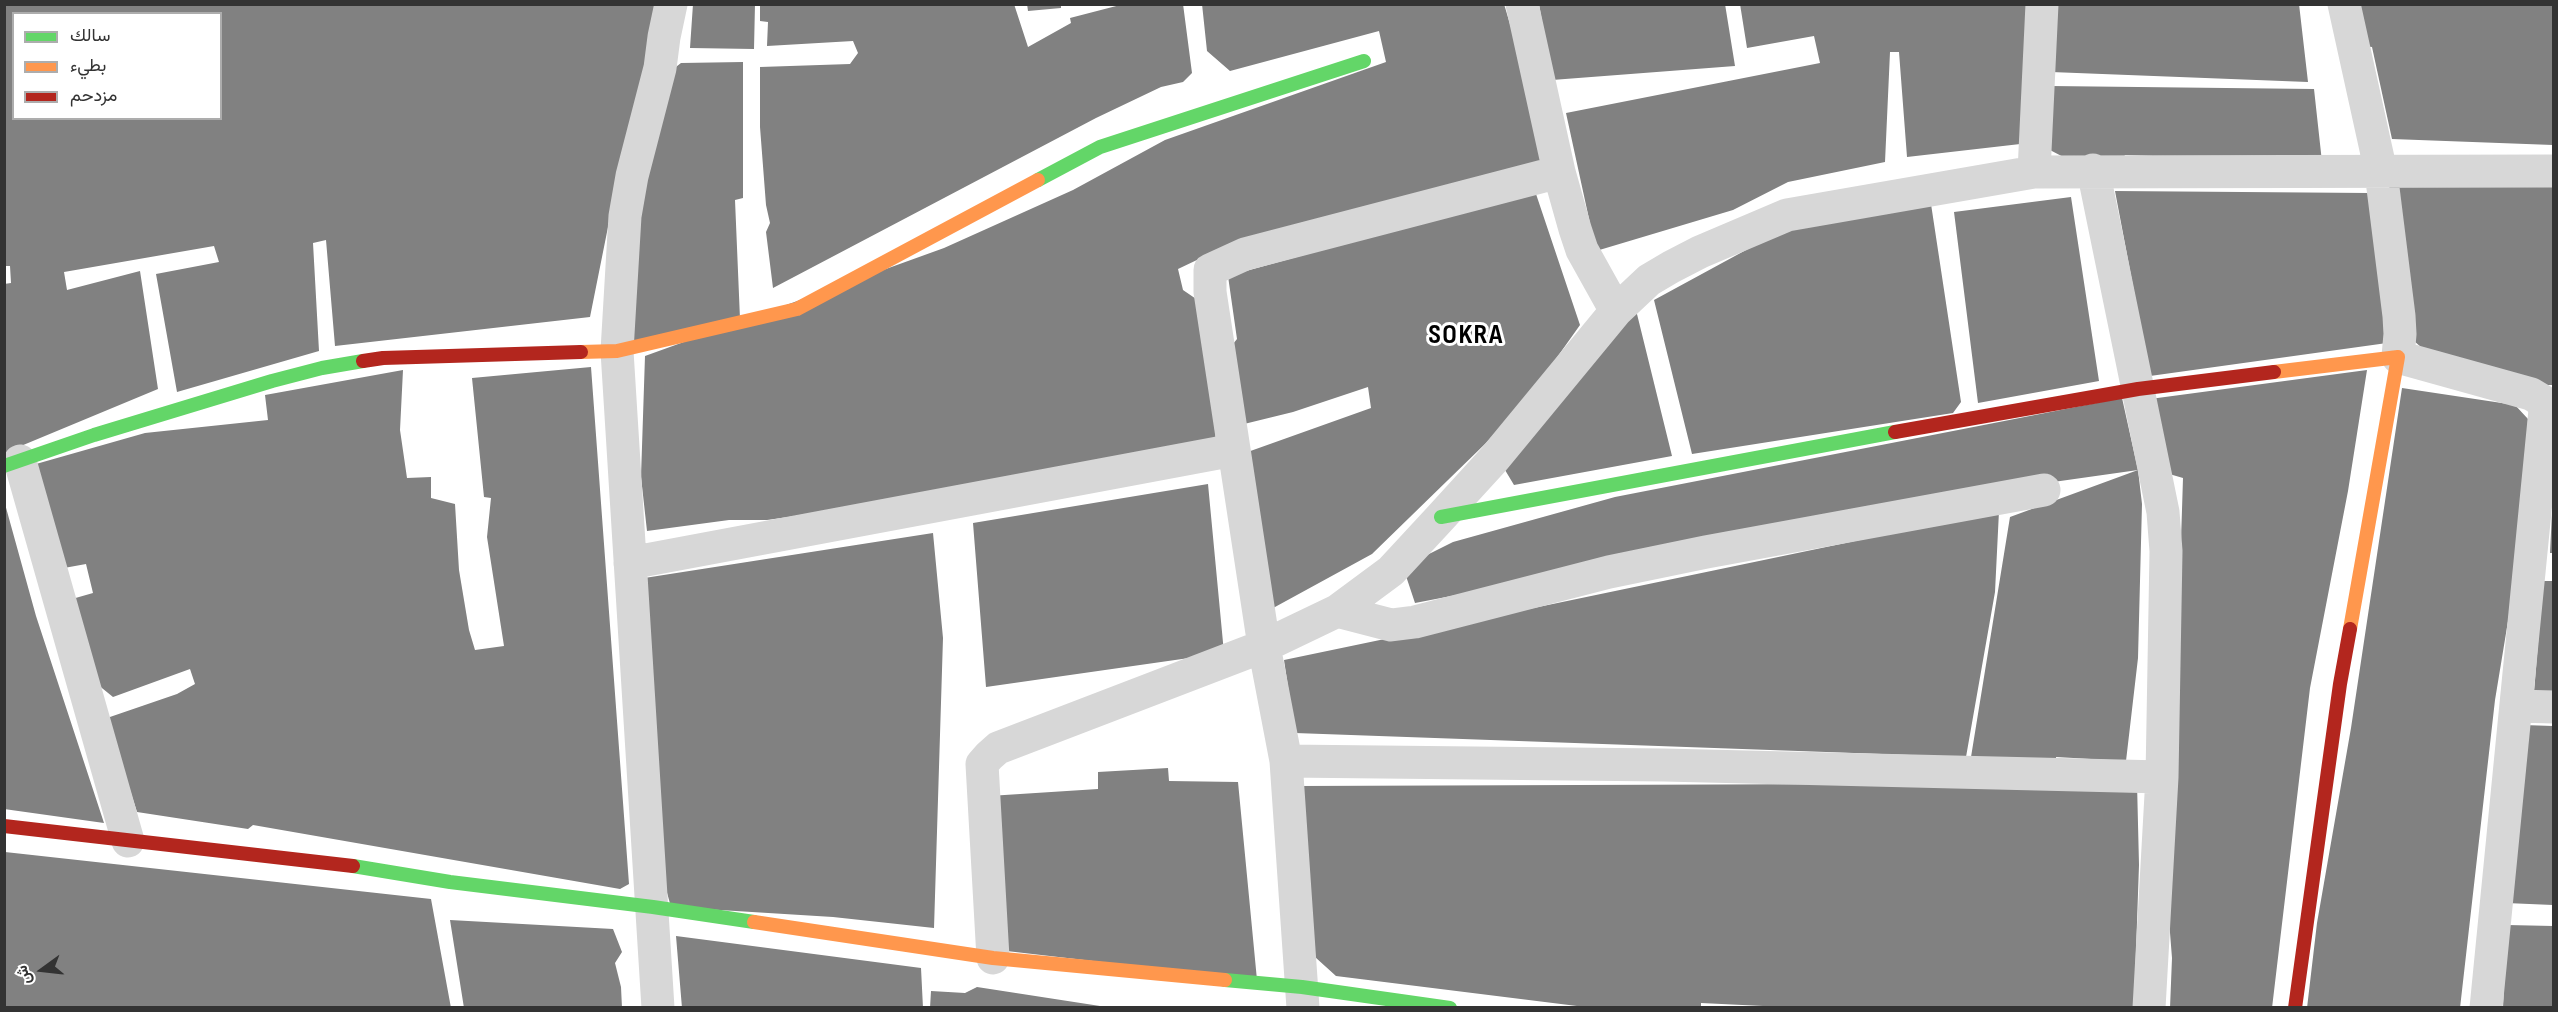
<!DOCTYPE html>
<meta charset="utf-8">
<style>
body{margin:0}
#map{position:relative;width:2558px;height:1012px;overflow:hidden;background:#fff;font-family:"Sofia Sans Condensed",Vazirmatn,sans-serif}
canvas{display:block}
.frame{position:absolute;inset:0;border:6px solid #333;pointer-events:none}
.legend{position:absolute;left:12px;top:12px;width:210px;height:108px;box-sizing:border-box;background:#fff;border:2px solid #adadad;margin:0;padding:8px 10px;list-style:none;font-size:18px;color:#333}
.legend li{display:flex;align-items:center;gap:12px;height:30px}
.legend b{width:30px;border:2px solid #adadad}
.north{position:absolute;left:12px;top:940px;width:60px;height:60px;-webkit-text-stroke:4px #fff;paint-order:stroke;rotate:255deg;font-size:16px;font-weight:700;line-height:24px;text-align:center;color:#333}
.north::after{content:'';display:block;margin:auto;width:21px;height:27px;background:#333;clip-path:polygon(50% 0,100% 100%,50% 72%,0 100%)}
</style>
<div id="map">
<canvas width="2558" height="1012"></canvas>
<div class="frame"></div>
<ul class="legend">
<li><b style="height:8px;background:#63d668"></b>سالك</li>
<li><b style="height:8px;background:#ff974d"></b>بطيء</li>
<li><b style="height:8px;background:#b3261e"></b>مزدحم</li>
</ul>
<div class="north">ش</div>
</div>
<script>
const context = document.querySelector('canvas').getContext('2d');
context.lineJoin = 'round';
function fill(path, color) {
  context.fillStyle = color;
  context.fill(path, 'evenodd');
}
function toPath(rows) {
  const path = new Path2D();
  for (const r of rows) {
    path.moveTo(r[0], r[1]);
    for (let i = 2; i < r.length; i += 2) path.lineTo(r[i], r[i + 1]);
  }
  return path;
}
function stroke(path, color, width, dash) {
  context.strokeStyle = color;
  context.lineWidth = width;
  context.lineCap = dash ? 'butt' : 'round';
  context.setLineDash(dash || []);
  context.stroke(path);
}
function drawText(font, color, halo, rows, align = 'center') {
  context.font = font + ' "Sofia Sans Condensed",sans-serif';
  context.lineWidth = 6;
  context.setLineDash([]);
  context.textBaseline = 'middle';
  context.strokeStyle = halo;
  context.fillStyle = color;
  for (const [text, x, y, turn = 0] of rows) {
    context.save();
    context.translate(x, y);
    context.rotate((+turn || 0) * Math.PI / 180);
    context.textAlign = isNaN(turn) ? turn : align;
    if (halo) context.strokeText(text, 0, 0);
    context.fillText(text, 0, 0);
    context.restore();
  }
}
const building = toPath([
 [4,4,660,4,610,217,590,317,335,346,326,240,313,243,319,351,177,392,156,274,219,262,214,246,64,272,67,290,140,271,158,389,4,453,4,284,11,283,10,266,4,266],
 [14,14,220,14,220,118,14,118],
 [693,4,755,4,754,49,690,48],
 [760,4,1014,4,1028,47,1071,23,1070,18,1124,4,1183,4,1192,73,1183,82,1161,87,1096,118,773,288,766,232,770,223,766,205,760,127,760,67,850,64,858,53,853,41,767,46,768,22,760,21],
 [1027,4,1061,4,1061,8,1028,11],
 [1202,4,1504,4,1551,161,1241,239,1178,269,1183,290,1202,303,1216,440,888,503,767,520,729,520,647,531,641,477,645,356,944,248,1073,190,1165,140,1386,62,1379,31,1230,71,1207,51],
 [1539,4,1725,4,1735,66,1552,80],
 [1740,4,2028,4,2029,143,1907,157,1899,52,1890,52,1885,162,1788,182,1733,210,1596,251,1566,113,1820,63,1814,36,1747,48],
 [2055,4,2299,4,2308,82,2051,72],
 [2357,4,2553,4,2553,145,2392,139,2372,47,2361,46],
 [743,62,743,198,735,200,740,319,631,342,631,234,672,70,681,63],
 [2050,86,2314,89,2322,162,2125,155,2121,163,2073,162,2048,149],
 [2388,179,2553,186,2553,385,2539,385,2436,360,2414,341],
 [1535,191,1580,325,1531,394,1486,443,1372,554,1264,613,1242,454,1371,408,1368,387,1293,412,1240,425,1233,344,1237,339,1228,276],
 [2115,191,2369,193,2387,343,2150,376],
 [2071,197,2099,381,1978,403,1954,212],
 [1931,204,1961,402,1953,413,1692,454,1654,300,1792,225],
 [1636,310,1672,456,1514,485,1499,460],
 [591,367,629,884,620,889,253,825,248,829,137,812,107,718,177,694,195,684,190,669,113,697,97,684,65,601,93,593,86,564,53,570,29,466,145,433,268,420,265,395,403,370,400,430,407,478,431,477,431,498,455,504,459,570,469,630,475,650,504,646,487,537,491,498,484,497,472,378],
 [2367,370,2348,491,2310,688,2272,1008,2170,1008,2172,958,2169,920,2183,478,2159,471,2150,399],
 [2402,388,2515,405,2528,419,2524,524,2495,700,2460,1008,2307,1008,2317,923,2351,728],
 [2122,398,2138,470,2018,487,1415,603,1403,567,1453,542,1615,497],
 [2138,470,2142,504,2138,658,2126,761,2056,757,2057,766,1971,757,2010,517],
 [1208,484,1224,653,986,687,973,523],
 [5,504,36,616,104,823,4,809],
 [1999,511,1995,592,1966,757,1295,733,1284,660],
 [2552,512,2553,512,2553,553,2550,553],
 [933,533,943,638,934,928,833,917,671,907,649,828,638,579],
 [2543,581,2553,581,2553,695,2534,693],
 [2523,725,2553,726,2553,905,2506,903],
 [1168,768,1169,781,1238,782,1257,980,998,950,989,796,1098,789,1098,772],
 [2137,783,2139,865,2134,1008,1763,1008,1763,1006,1701,1003,1701,1008,1593,1008,1336,976,1315,957,1299,786],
 [5,852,431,899,451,1008,5,1008],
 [450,920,613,929,622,952,615,963,621,987,622,1008,464,1008],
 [2507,925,2553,926,2553,1008,2503,1008],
 [676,936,921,968,923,1008,682,1008],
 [977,987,1100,1006,1100,1008,930,1008,931,991,965,993]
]);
const street = toPath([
 [1522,4,1559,172,1575,229,1582,250,1616,311,1649,280,1671,267,1700,252,1787,215,2034,172,2042,4],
 [2344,4,2381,172,2399,316,2400,334,2398,357,2531,394,2541,400,2545,410,2486,1008],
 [2093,170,2163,512,2166,551,2162,777,2149,1008],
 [2034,172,2554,171],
 [20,461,128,841],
 [630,563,1234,450],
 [1337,611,1391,625,1415,622,1609,572,1706,552,2044,490],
 [2516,706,2554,707],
 [1286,761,1664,765,2162,777],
 [993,958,982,764,989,756,998,748,1264,646,1337,611,1391,571,1441,517,1494,459,1616,311],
 [658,1008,617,351,625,216,632,176,660,68,664,37,671,4],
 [1303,1008,1286,761,1264,646,1210,292,1210,270,1245,254,1559,172]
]);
const fast = toPath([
 [1038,180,1100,147,1364,61],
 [4,466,94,435,272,381,322,368,363,361],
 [1441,517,1895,432],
 [353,866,450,882,653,907,754,922],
 [1225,980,1302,987,1450,1008]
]);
const slow = toPath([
 [581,352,617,351,797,309,1038,180],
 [2274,372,2398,357,2350,629],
 [754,922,993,958,1225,980]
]);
const jam = toPath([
 [363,361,383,358,581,352],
 [1895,432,2138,389,2274,372],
 [4,826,353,866],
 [2295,1008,2340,684,2350,629]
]);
const districtNames = [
 ["SOKRA",1466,336]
];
fill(building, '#818181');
stroke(street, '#d7d7d7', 33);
stroke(fast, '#63d668', 14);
stroke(slow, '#ff974d', 14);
stroke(jam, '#b3261e', 14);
context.letterSpacing = '1.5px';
drawText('bold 28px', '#000', '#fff', districtNames);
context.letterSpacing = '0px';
</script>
